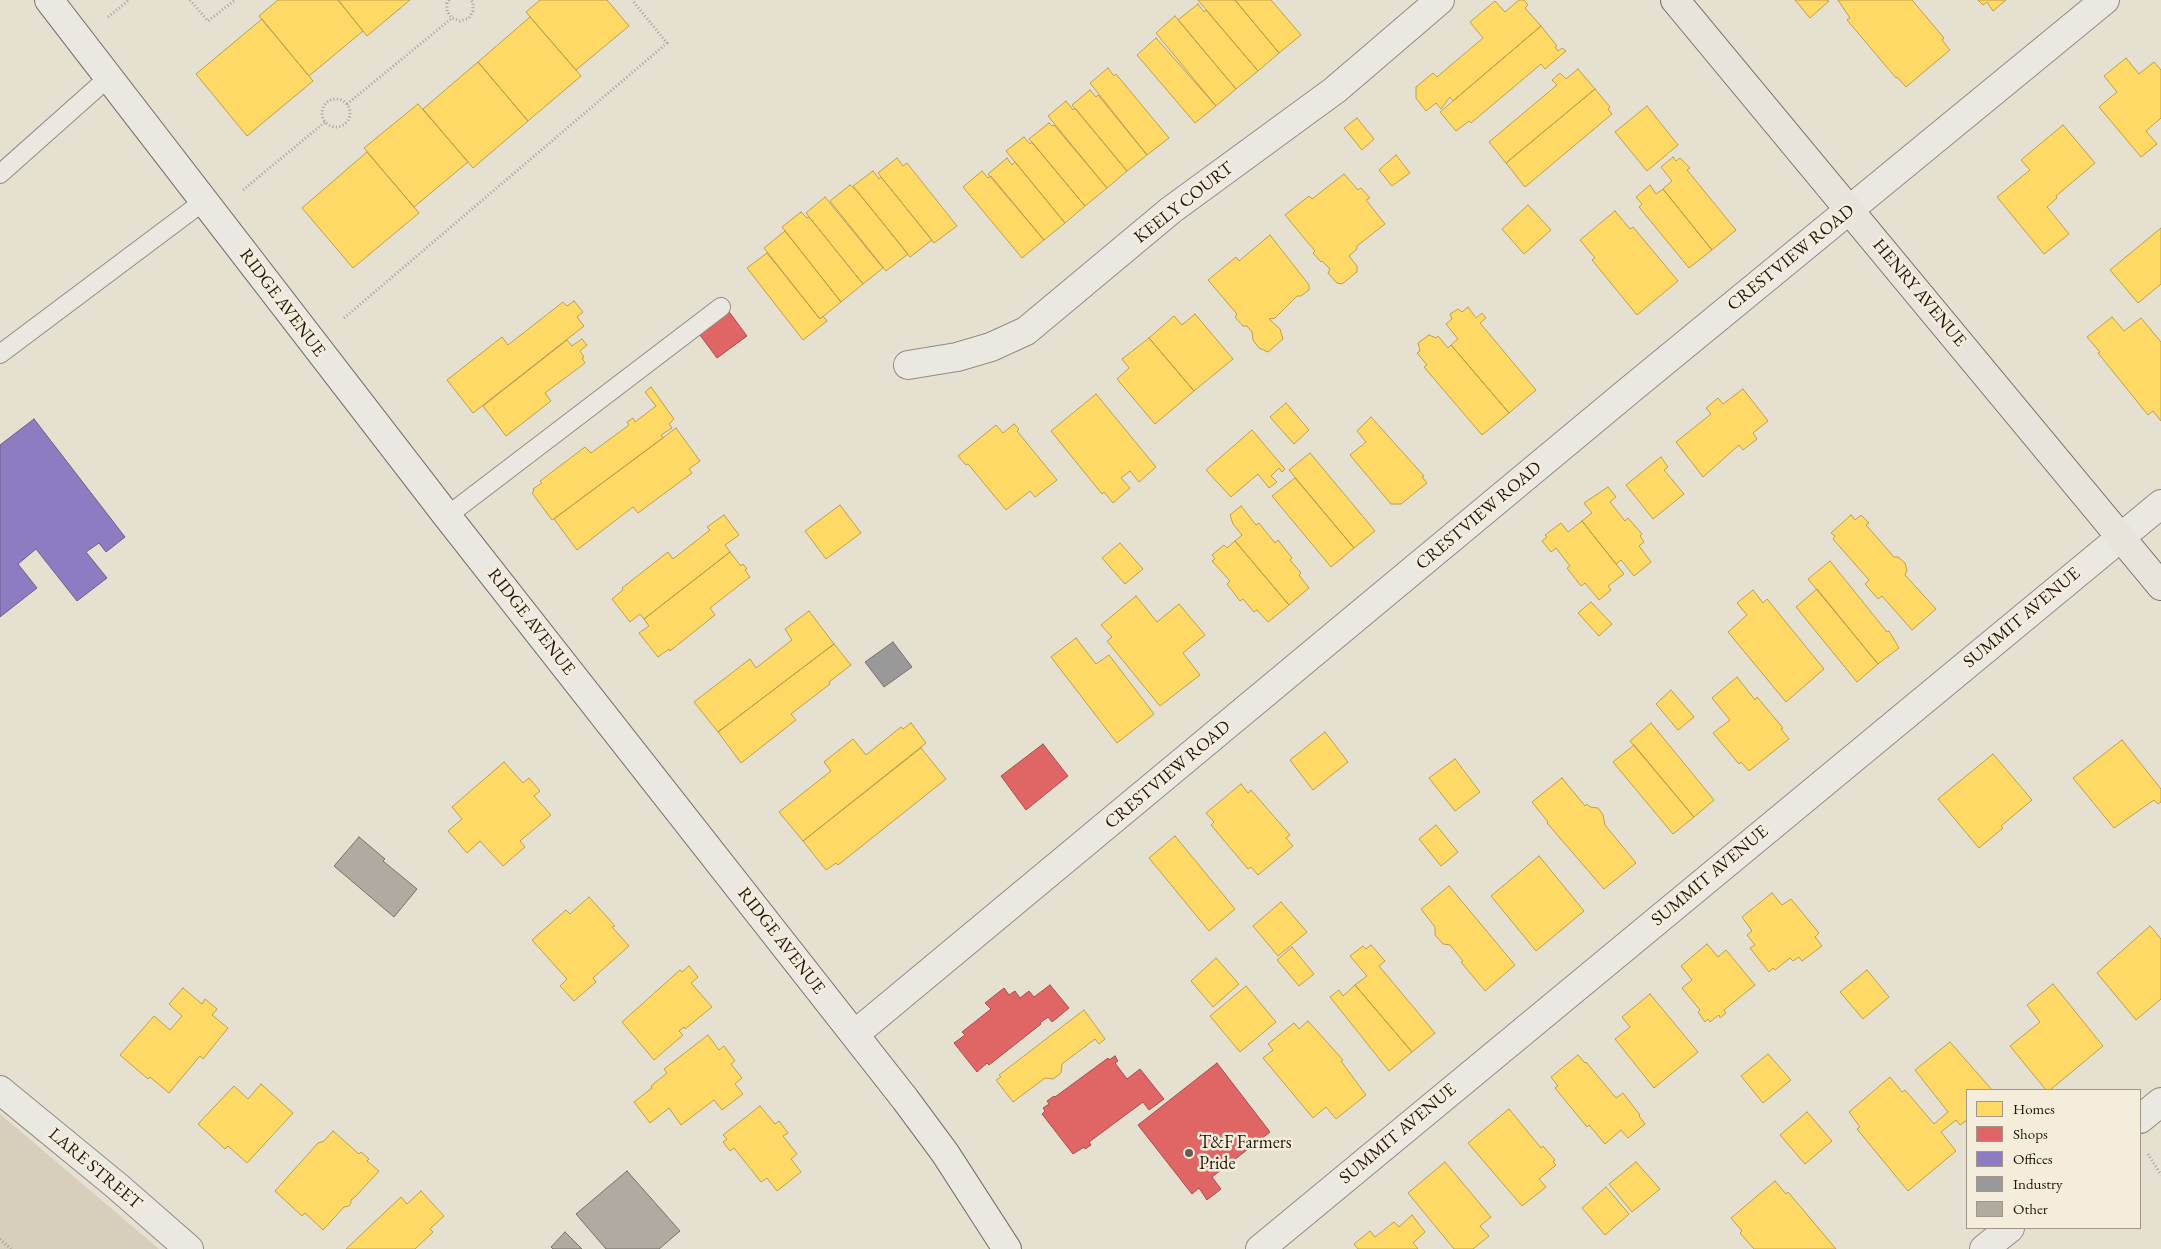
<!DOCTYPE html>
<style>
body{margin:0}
#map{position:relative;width:2161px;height:1249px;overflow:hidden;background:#e6e0d1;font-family:"EB Garamond",serif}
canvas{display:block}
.legend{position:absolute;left:1966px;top:1089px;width:175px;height:140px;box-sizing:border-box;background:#f4eddc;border:1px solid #a09689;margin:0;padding:6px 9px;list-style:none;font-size:15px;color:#21140d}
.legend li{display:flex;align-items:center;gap:10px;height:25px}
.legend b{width:25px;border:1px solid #a09689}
</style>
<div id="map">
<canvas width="2161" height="1249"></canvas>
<ul class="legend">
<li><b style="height:14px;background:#ffd966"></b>Homes</li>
<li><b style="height:14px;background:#e06666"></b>Shops</li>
<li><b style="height:14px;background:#8e7cc3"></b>Offices</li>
<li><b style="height:14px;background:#999"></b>Industry</li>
<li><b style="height:14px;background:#b0aaa0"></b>Other</li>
</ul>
</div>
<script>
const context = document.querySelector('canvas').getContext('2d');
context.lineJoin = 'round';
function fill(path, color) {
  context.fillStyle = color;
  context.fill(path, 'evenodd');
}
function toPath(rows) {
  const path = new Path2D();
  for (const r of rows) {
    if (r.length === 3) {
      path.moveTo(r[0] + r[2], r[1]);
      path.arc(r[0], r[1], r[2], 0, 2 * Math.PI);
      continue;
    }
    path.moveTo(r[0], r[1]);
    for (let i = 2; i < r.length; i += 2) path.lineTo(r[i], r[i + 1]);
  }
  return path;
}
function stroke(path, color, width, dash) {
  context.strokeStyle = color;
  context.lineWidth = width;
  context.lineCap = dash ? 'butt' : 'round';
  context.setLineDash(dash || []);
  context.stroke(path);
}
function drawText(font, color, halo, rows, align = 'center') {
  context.font = font + ' "EB Garamond",serif';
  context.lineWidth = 5;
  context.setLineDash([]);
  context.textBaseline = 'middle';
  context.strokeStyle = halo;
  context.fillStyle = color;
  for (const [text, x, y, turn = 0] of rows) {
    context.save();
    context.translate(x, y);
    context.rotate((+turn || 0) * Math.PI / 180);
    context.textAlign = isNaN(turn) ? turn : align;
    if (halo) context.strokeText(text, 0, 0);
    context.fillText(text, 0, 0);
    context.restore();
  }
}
const green = toPath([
 [0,1114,132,1226,159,1249,0,1249]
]);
const homes = toPath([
 [278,0,338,0,363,31,309,76,259,16,278,0],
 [338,0,410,0,367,36,338,0],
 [540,0,607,0,629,26,576,70,526,12,540,0],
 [1198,0,1235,0,1279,53,1258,71,1198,0],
 [1235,0,1271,0,1301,35,1279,53,1235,0],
 [1519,0,1524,0,1528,5,1525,8,1541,26,1453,101,1450,97,1441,109,1436,103,1426,111,1416,98,1416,87,1433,73,1437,77,1483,38,1470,22,1495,1,1505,12,1519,0],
 [1795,0,1827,0,1829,1,1810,18,1795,0],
 [1838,0,1912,0,1944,38,1942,40,1950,50,1906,87,1897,77,1896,78,1847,20,1850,18,1838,0],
 [1978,0,2006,0,1993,11,1987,2,1983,5,1978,0],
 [1198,4,1204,12,1206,10,1258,71,1236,89,1178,20,1198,4],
 [1175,16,1236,89,1216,106,1156,33,1175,16],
 [530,17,581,76,528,121,478,62,530,17],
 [262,19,313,81,247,136,196,74,262,19],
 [1541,26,1557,46,1555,47,1558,51,1562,48,1566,51,1545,69,1541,64,1471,123,1469,121,1456,131,1440,112,1541,26],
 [1156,38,1216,106,1195,123,1137,55,1156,38],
 [2126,58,2139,74,2154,62,2161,70,2161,118,2146,131,2157,144,2141,157,2099,107,2117,92,2104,76,2126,58],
 [478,62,528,121,473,168,423,109,478,62],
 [1108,68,1114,76,1116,74,1169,138,1147,155,1090,83,1108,68],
 [1578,69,1595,89,1506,163,1489,142,1557,85,1552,80,1560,73,1566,79,1578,69],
 [1595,89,1610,107,1608,109,1612,114,1525,187,1506,163,1595,89],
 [1090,90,1096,97,1098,95,1147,155,1127,171,1072,105,1090,90],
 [1066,101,1073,110,1075,108,1127,171,1107,188,1048,116,1066,101],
 [418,104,468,162,414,207,364,148,418,104],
 [1647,106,1678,145,1647,171,1615,132,1647,106],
 [1357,118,1374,139,1362,150,1344,128,1357,118],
 [1049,123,1052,126,1054,125,1107,188,1085,206,1029,139,1049,123],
 [2063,125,2095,163,2056,196,2057,198,2047,207,2069,234,2044,254,1997,197,2030,170,2021,160,2063,125],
 [1024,137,1030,144,1032,142,1085,206,1065,223,1006,151,1024,137],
 [367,152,419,213,353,268,302,208,367,152],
 [1396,155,1410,173,1392,186,1379,170,1396,155],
 [1673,157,1676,161,1680,158,1690,168,1687,170,1736,230,1712,250,1663,189,1672,181,1661,167,1673,157],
 [897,158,903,166,907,163,957,226,934,243,878,173,897,158],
 [1007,158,1012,165,1015,162,1065,223,1044,240,988,174,1007,158],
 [873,171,879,179,881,177,932,240,910,257,853,186,873,171],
 [982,171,988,178,991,176,1044,240,1022,258,963,187,982,171],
 [1344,174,1358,190,1361,188,1370,198,1366,200,1385,224,1357,246,1357,249,1349,256,1357,266,1357,272,1342,284,1337,283,1328,273,1330,269,1322,261,1321,262,1313,253,1315,251,1285,215,1309,196,1312,199,1344,174],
 [850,185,857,191,908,254,886,271,830,201,850,185],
 [1650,185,1656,194,1663,189,1712,250,1689,268,1639,207,1642,204,1636,197,1650,185],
 [825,197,883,268,863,284,806,213,825,197],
 [1528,205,1551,230,1524,254,1502,229,1528,205],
 [1615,211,1630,229,1633,227,1678,281,1637,315,1592,260,1595,258,1580,240,1615,211],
 [801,212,807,218,809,217,863,284,841,302,782,227,801,212],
 [2161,228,2161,284,2138,303,2110,270,2161,228],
 [785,231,841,302,820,319,764,248,785,231],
 [1270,235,1309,285,1309,290,1301,296,1297,296,1275,318,1269,319,1280,329,1283,339,1268,352,1259,348,1253,340,1252,332,1247,326,1243,326,1235,317,1237,314,1208,280,1236,257,1239,261,1270,235],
 [767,253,820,319,823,316,827,321,803,340,747,268,767,253],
 [574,301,583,312,577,317,584,326,473,413,447,380,502,337,508,345,563,302,567,306,574,301],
 [1468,307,1476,318,1482,313,1486,318,1480,323,1536,390,1509,413,1451,345,1458,339,1446,324,1452,319,1450,314,1458,309,1462,312,1468,307],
 [1195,314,1233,359,1194,391,1149,338,1174,316,1182,325,1195,314],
 [2112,317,2124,331,2141,318,2161,342,2161,421,2153,411,2148,415,2098,353,2100,352,2087,337,2112,317],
 [1429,335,1436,338,1438,336,1448,348,1451,345,1509,413,1482,435,1424,367,1427,365,1417,353,1420,351,1418,343,1429,335],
 [1149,338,1194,391,1155,424,1117,379,1129,368,1122,359,1149,338],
 [582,339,587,345,580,351,584,357,582,358,585,363,545,393,551,401,506,436,483,406,567,340,572,346,582,339],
 [651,387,674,419,669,424,672,428,661,435,663,438,552,520,532,493,534,491,533,489,542,483,540,481,585,447,591,453,629,425,627,422,633,418,635,422,656,406,645,392,651,387],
 [1743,389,1768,421,1753,433,1757,439,1743,450,1739,445,1703,477,1676,442,1711,414,1706,408,1718,398,1723,404,1743,389],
 [1096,394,1156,467,1139,482,1130,471,1121,478,1130,488,1113,503,1104,492,1102,494,1051,431,1096,394],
 [1286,403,1309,430,1294,444,1270,417,1286,403],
 [1371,417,1424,476,1422,477,1427,483,1401,504,1391,504,1350,455,1366,442,1357,431,1371,417],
 [1014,424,1019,429,1017,431,1057,480,1035,497,1030,491,1006,510,968,464,966,465,958,456,996,425,1003,433,1014,424],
 [676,428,700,461,689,469,692,473,638,513,633,507,577,550,554,519,676,428],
 [1252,430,1285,469,1282,472,1279,468,1271,476,1277,482,1269,488,1258,474,1231,497,1206,470,1252,430],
 [1310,453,1375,531,1354,548,1289,470,1310,453],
 [1661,457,1668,467,1664,470,1684,494,1653,519,1626,485,1661,457],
 [1295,478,1354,548,1331,567,1272,496,1295,478],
 [1608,487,1616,497,1610,502,1625,521,1628,518,1642,534,1640,536,1644,542,1639,546,1651,562,1634,576,1621,560,1616,564,1582,521,1592,513,1584,503,1608,487],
 [840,505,861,533,826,559,805,531,840,505],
 [1241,506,1256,525,1259,523,1275,543,1278,540,1292,558,1290,560,1301,573,1299,575,1309,588,1289,605,1235,541,1242,535,1233,524,1230,515,1241,506],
 [724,515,739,535,725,545,730,552,644,619,640,614,630,622,612,599,623,590,622,588,668,552,673,559,710,530,707,527,724,515],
 [1851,515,1855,520,1861,515,1869,523,1866,525,1894,557,1898,557,1905,563,1907,570,1905,575,1936,609,1912,630,1882,596,1878,599,1865,584,1869,580,1833,539,1835,536,1831,533,1851,515],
 [1582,521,1624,574,1608,586,1611,590,1599,600,1585,583,1581,586,1567,568,1570,566,1556,548,1551,552,1542,541,1547,537,1545,535,1561,523,1568,532,1582,521],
 [1235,541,1289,605,1268,622,1257,610,1254,612,1243,599,1240,601,1227,584,1230,581,1212,561,1215,559,1212,555,1224,545,1227,548,1235,541],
 [1120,543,1143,569,1125,584,1102,558,1120,543],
 [730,552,741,566,743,564,747,569,745,570,750,577,710,608,715,615,670,651,669,649,658,657,639,633,649,626,644,619,730,552],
 [1830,561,1887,632,1889,631,1899,648,1878,664,1808,579,1830,561],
 [1817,589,1878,664,1857,682,1796,607,1817,589],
 [1753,590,1763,603,1767,599,1824,669,1786,702,1728,632,1747,615,1737,603,1753,590],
 [1136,596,1157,622,1179,604,1205,635,1183,653,1200,675,1160,706,1107,641,1112,637,1101,625,1136,596],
 [1591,602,1612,624,1599,636,1578,613,1591,602],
 [809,611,834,644,718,732,694,702,750,659,756,668,792,640,785,629,809,611],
 [1076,638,1096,664,1109,655,1154,714,1117,743,1051,657,1076,638],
 [834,644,851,665,829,682,830,684,791,714,796,720,741,763,718,732,834,644],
 [1737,677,1755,700,1757,697,1783,728,1781,729,1789,739,1749,771,1741,762,1739,764,1713,733,1730,720,1712,698,1737,677],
 [1671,690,1694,717,1678,730,1656,704,1671,690],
 [911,723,926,743,803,841,779,812,831,771,824,762,853,739,866,755,901,727,903,729,911,723],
 [1651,723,1714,800,1694,817,1630,741,1651,723],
 [1325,732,1348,762,1313,790,1290,760,1325,732],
 [2122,740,2161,789,2161,802,2158,804,2154,800,2114,828,2073,778,2122,740],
 [1634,745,1694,817,1673,834,1613,762,1634,745],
 [921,748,946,779,838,865,836,863,826,870,803,841,921,748],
 [1993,754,2032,800,2001,826,2003,828,1979,848,1938,799,1993,754],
 [1455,759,1480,792,1455,811,1429,778,1455,759],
 [504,762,523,783,529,778,540,791,534,796,551,815,520,841,525,847,503,866,480,841,467,853,448,831,462,819,452,807,504,762],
 [1562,778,1585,806,1587,804,1590,807,1598,808,1603,815,1605,825,1636,863,1604,889,1547,823,1548,822,1532,802,1562,778],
 [1241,784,1248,793,1251,790,1290,835,1286,838,1293,846,1258,875,1251,867,1248,869,1211,825,1214,822,1206,813,1241,784],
 [1436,825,1458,852,1441,866,1419,839,1436,825],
 [1175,836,1235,909,1209,931,1149,858,1175,836],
 [1539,856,1584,911,1536,951,1491,896,1539,856],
 [1449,886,1515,965,1485,991,1461,962,1463,961,1450,945,1443,944,1435,935,1435,927,1421,909,1449,886],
 [1772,893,1782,905,1791,899,1819,933,1815,937,1822,946,1802,961,1799,957,1793,961,1790,958,1775,970,1773,968,1769,972,1750,948,1755,945,1747,935,1752,931,1742,917,1772,893],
 [589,897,615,926,612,927,629,946,593,978,596,982,574,1001,560,986,567,979,532,940,566,910,570,914,589,897],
 [1281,902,1307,932,1278,956,1253,926,1281,902],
 [2150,926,2161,939,2161,999,2136,1020,2097,973,2150,926],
 [1707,944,1718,957,1726,950,1755,985,1724,1010,1726,1013,1720,1018,1719,1015,1710,1022,1708,1019,1705,1022,1698,1012,1700,1010,1682,988,1692,980,1681,966,1707,944],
 [1371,945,1385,961,1379,966,1435,1033,1412,1052,1355,985,1367,976,1350,956,1363,946,1366,949,1371,945],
 [1292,947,1314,974,1299,986,1277,960,1292,947],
 [1216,958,1239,984,1213,1007,1191,981,1216,958],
 [689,966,698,977,691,983,712,1007,685,1029,684,1027,679,1031,683,1035,654,1060,622,1022,680,970,682,972,689,966],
 [1867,970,1889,997,1863,1019,1840,992,1867,970],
 [2053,984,2103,1046,2050,1090,2046,1090,2010,1046,2040,1022,2027,1005,2053,984],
 [1355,985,1412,1052,1389,1071,1330,997,1339,990,1343,996,1355,985],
 [1246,986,1276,1022,1240,1052,1210,1016,1246,986],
 [183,988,202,1004,205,999,217,1009,212,1015,228,1028,203,1059,200,1056,169,1093,150,1077,148,1079,120,1055,154,1016,170,1030,182,1016,169,1004,183,988],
 [1650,994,1698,1052,1654,1088,1615,1039,1630,1027,1622,1017,1650,994],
 [1084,1010,1105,1039,1099,1044,1095,1039,1062,1064,1061,1073,1053,1079,1045,1078,1013,1102,996,1080,1001,1077,999,1075,1084,1010],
 [1308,1021,1343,1060,1341,1061,1366,1095,1336,1119,1326,1107,1313,1118,1263,1058,1273,1050,1268,1044,1294,1023,1299,1029,1308,1021],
 [708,1035,719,1050,724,1046,735,1061,731,1064,742,1078,735,1084,743,1094,722,1110,714,1100,681,1125,669,1108,650,1123,634,1102,652,1088,651,1086,667,1073,664,1069,708,1035],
 [1950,1042,1992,1090,1967,1090,1967,1120,1960,1125,1956,1120,1941,1132,1956,1151,1908,1191,1857,1129,1860,1127,1849,1112,1890,1077,1902,1092,1905,1090,1934,1124,1948,1112,1915,1070,1950,1042],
 [1768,1054,1791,1080,1763,1103,1741,1076,1768,1054],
 [1578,1055,1585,1063,1586,1062,1616,1098,1623,1093,1640,1115,1639,1116,1645,1124,1628,1138,1621,1130,1605,1144,1589,1125,1587,1127,1555,1088,1558,1086,1551,1077,1578,1055],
 [261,1084,293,1113,247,1163,228,1146,225,1149,198,1124,234,1086,248,1099,261,1084],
 [760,1106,775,1124,779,1121,788,1133,783,1136,797,1154,791,1159,801,1172,777,1191,767,1178,761,1182,734,1148,730,1151,723,1142,727,1139,723,1135,760,1106],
 [1509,1109,1541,1148,1543,1146,1555,1160,1553,1162,1556,1165,1539,1179,1546,1187,1522,1206,1468,1143,1509,1109],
 [1807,1112,1832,1141,1805,1164,1780,1135,1807,1112],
 [333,1131,359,1154,361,1152,369,1159,367,1161,379,1171,356,1196,351,1200,351,1203,349,1206,344,1207,323,1230,305,1213,302,1216,275,1191,318,1143,324,1141,333,1131],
 [1445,1162,1491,1217,1480,1226,1489,1236,1473,1249,1454,1249,1408,1193,1445,1162],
 [1636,1162,1660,1189,1632,1212,1609,1184,1636,1162],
 [1775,1181,1786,1194,1788,1192,1836,1249,1754,1249,1740,1233,1742,1231,1731,1218,1775,1181],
 [1606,1187,1629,1214,1605,1235,1582,1208,1606,1187],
 [421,1191,444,1216,430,1229,433,1232,415,1249,346,1249,401,1197,407,1204,421,1191],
 [1412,1215,1425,1232,1413,1243,1418,1249,1358,1249,1354,1244,1370,1231,1375,1237,1394,1222,1399,1227,1412,1215]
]);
const shops = toPath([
 [727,309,747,336,717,358,697,331,727,309],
 [1043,744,1068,776,1026,810,1001,776,1043,744],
 [1050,985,1069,1008,1052,1022,1048,1017,1040,1023,1041,1024,989,1065,987,1063,977,1072,954,1043,965,1035,962,1032,991,1009,985,1003,1004,988,1009,995,1015,991,1020,998,1029,991,1034,997,1050,985],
 [1115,1056,1118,1061,1115,1063,1127,1079,1140,1069,1164,1099,1149,1110,1143,1102,1089,1142,1091,1145,1085,1149,1084,1147,1073,1154,1042,1114,1045,1111,1043,1108,1049,1104,1047,1101,1054,1096,1055,1097,1108,1058,1109,1060,1115,1056],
 [1217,1063,1270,1132,1212,1177,1221,1189,1207,1200,1199,1188,1192,1194,1138,1125,1217,1063]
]);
const offices = toPath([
 [34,419,125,537,106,552,99,543,86,552,107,578,77,601,36,549,18,564,37,588,0,617,0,445,34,419]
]);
const industry = toPath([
 [893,642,912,667,884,687,865,662,893,642]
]);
const building = toPath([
 [359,837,385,859,383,861,417,889,394,917,334,866,359,837],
 [627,1171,680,1231,659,1249,606,1249,576,1214,627,1171],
 [565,1232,582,1249,553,1249,551,1247,565,1232]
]);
const path = toPath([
 [190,0,208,21,235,0],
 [449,0,447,3,447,11,452,18,460,21,469,18,473,11,473,3,471,0],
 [108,17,129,0],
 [336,113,14],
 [347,104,452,18],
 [243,190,325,122],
 [344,318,667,43,632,0],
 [2148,1154,2161,1175],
 [0,1239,11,1249]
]);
const service = toPath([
 [0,174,109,77],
 [0,354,204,201],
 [447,516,721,307]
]);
const minor = toPath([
 [908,365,957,357,991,347,1026,331,1171,210,1335,90,1440,0],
 [855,1034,1631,389,2105,0],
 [0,1090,117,1186,189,1249],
 [2140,1119,2161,1102],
 [1260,1249,2161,504],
 [1984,1249,2010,1228]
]);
const secondary = toPath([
 [49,0,447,516,905,1099,945,1153,1007,1249]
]);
const primary = toPath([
 [1675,0,2161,586]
]);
const markers = [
 [1189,1153,5,"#665b52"]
];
const streetNames = [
 ["KEELY COURT",1184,203,-38],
 ["CRESTVIEW ROAD",1791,258,-39],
 ["HENRY AVENUE",1919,293,50],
 ["RIDGE AVENUE",282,303,53],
 ["CRESTVIEW ROAD",1479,516,-40],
 ["SUMMIT AVENUE",2022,618,-40],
 ["RIDGE AVENUE",531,622,52],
 ["CRESTVIEW ROAD",1168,775,-40],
 ["SUMMIT AVENUE",1710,876,-40],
 ["RIDGE AVENUE",781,941,52],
 ["SUMMIT AVENUE",1398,1134,-40],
 ["LARE STREET",95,1169,40]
];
const poiNames = [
 ["T&F Farmers",1199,1143],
 ["Pride",1199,1164]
];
fill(green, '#d7cfbb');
fill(homes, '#ffd966');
stroke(homes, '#bc9e4b', 1);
fill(shops, '#e06666');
stroke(shops, '#a74d4b', 1);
fill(offices, '#8e7cc3');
stroke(offices, '#6d5d8c', 1);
fill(industry, '#999');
stroke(industry, '#75716f', 1);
fill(building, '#b0aaa0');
stroke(building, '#767169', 1);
stroke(service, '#918c83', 20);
stroke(minor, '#918c83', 30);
stroke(secondary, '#767169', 30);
stroke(primary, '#767169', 30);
stroke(path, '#a5a09a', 3, [1, 2.5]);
stroke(service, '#ebe8e1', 18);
stroke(minor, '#ebe8e1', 28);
stroke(secondary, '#ebe8e1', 28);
stroke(primary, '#e8e4dc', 28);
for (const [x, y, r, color] of markers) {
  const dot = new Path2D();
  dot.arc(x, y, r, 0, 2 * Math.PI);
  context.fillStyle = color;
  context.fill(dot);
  stroke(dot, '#f4eddc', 2);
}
drawText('18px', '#21140d', '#f4eddc', streetNames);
drawText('18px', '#21140d', '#f4eddc', poiNames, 'left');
</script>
